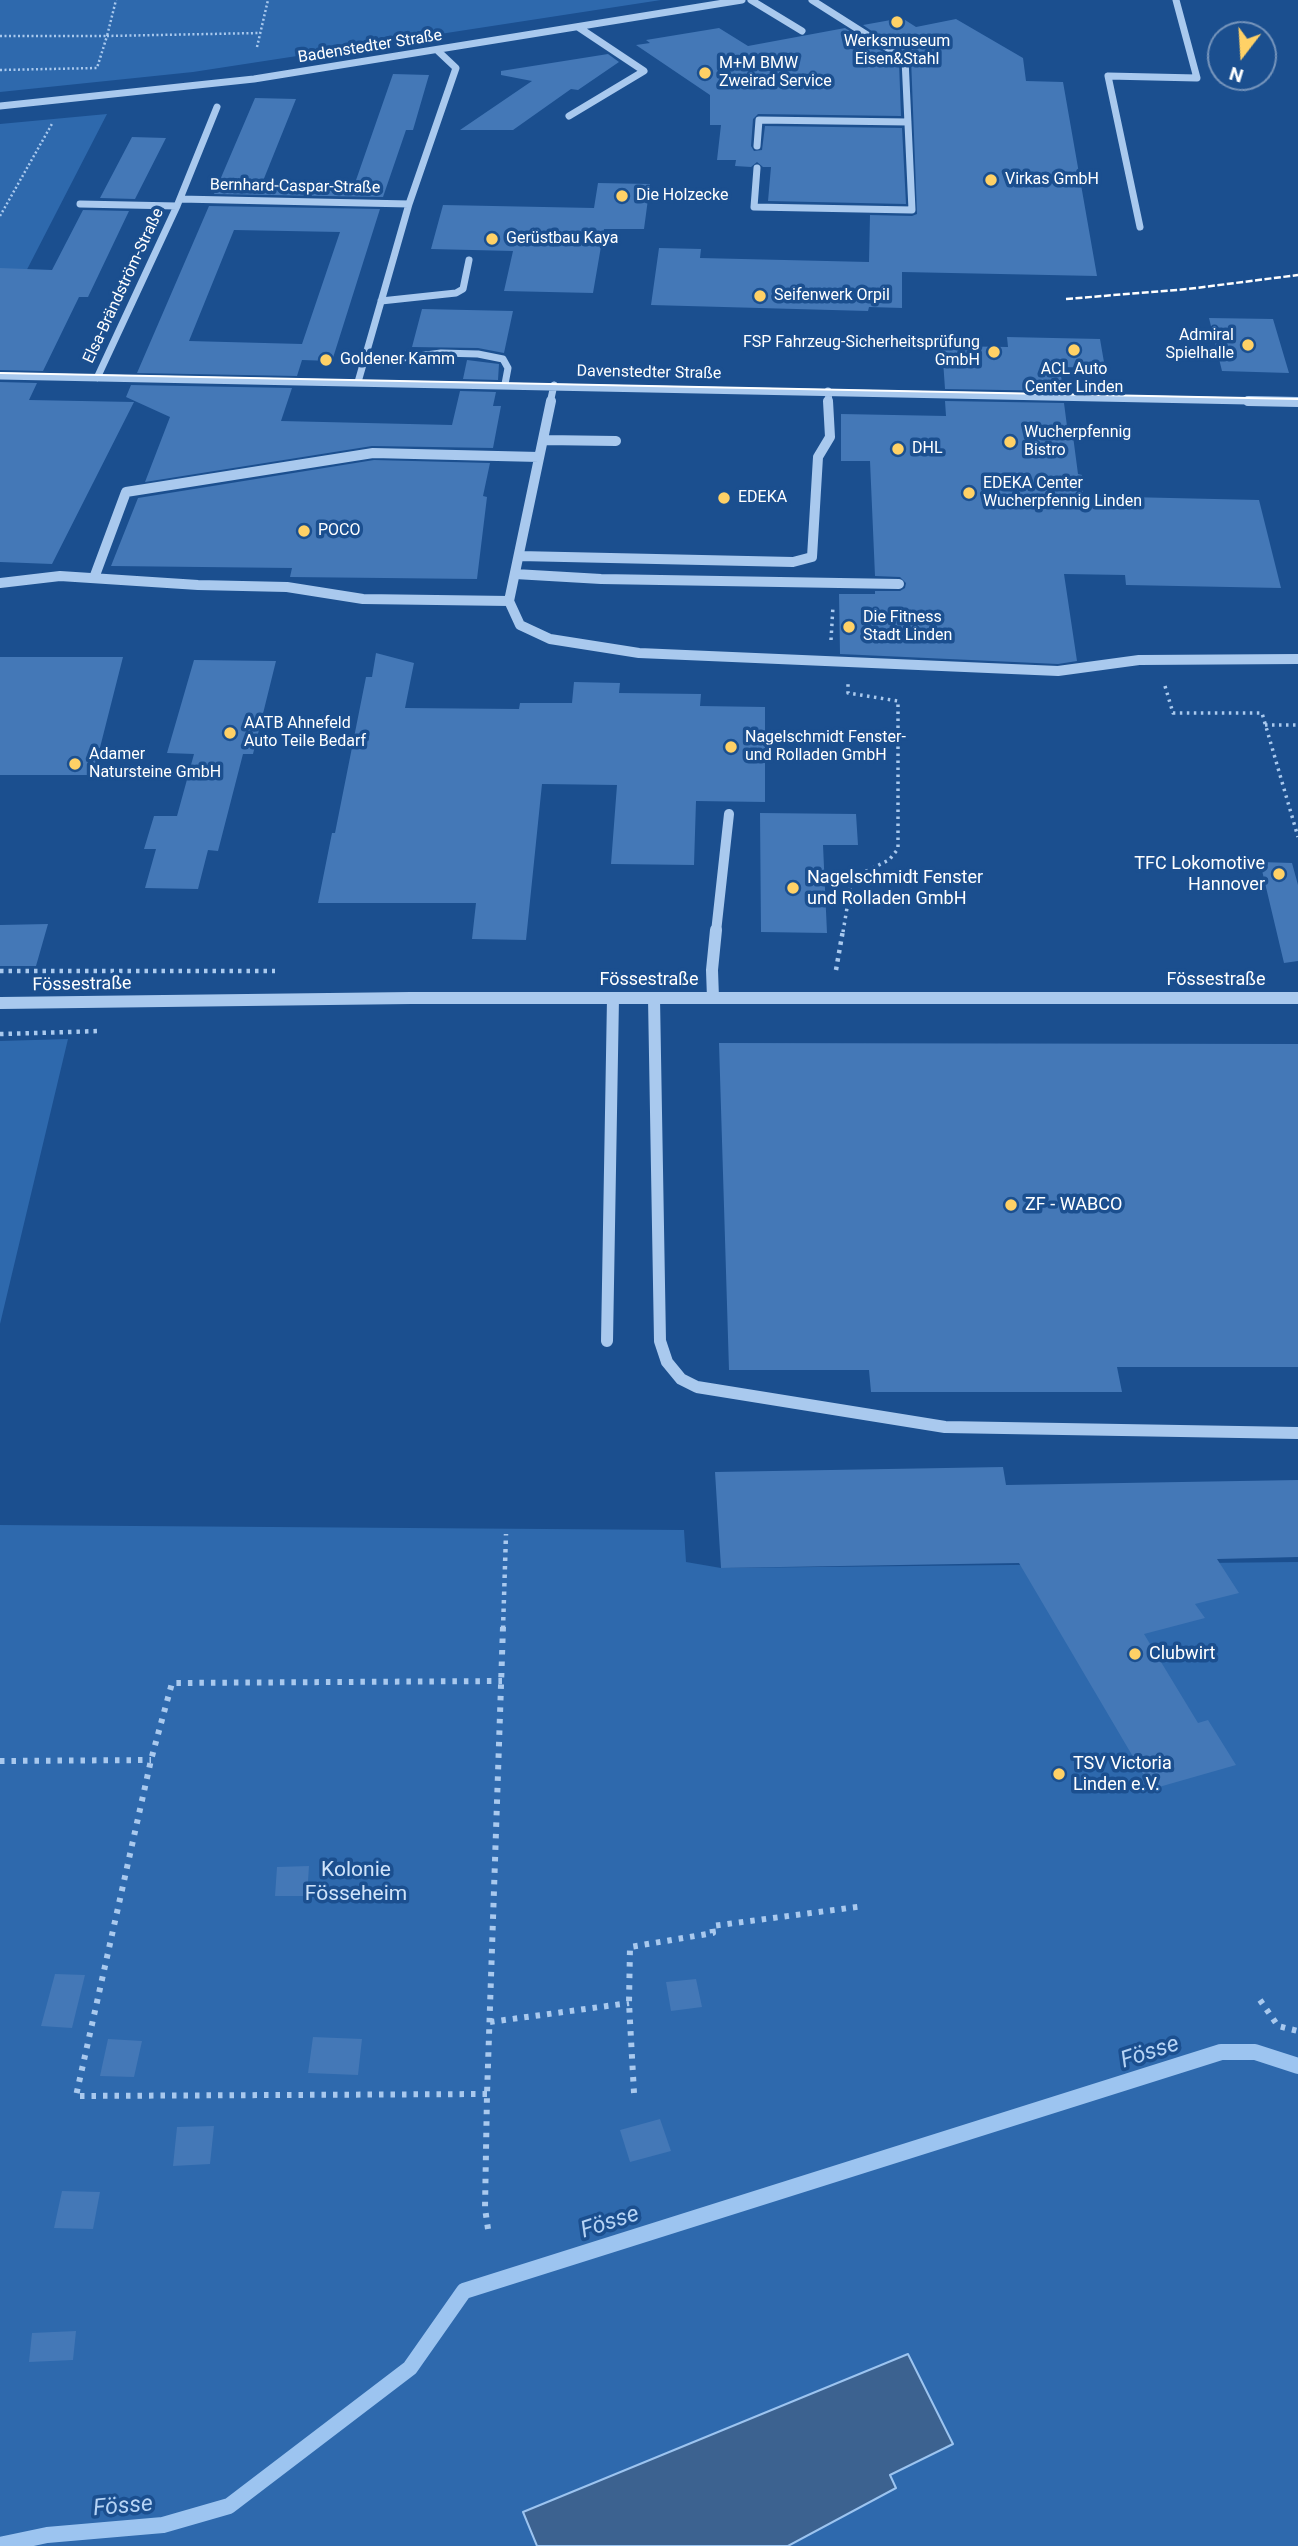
<!DOCTYPE html>
<meta charset="utf-8">
<style>
body{margin:0}
#map{position:relative;width:1298px;height:2546px;overflow:hidden;background:#1b4f8f;font-family:Roboto,sans-serif}
canvas{display:block}
.north{position:absolute;left:1207px;top:21px;width:70px;height:70px;box-sizing:border-box;background:#1b4f8f;border:2px solid #7695bc;border-radius:50%;rotate:197deg;font-size:19px;font-weight:700;line-height:28px;text-align:center;color:#fff}
.north::after{content:'';display:block;margin:auto;width:24px;height:32px;background:#ffd166;clip-path:polygon(50% 0,100% 100%,50% 72%,0 100%)}
</style>
<div id="map">
<canvas width="1298" height="2546"></canvas>
<div class="north">N</div>
</div>
<script>
const context = document.querySelector('canvas').getContext('2d');
context.lineJoin = 'round';
function fill(path, color) {
  context.fillStyle = color;
  context.fill(path, 'evenodd');
}
function toPath(rows) {
  const path = new Path2D();
  for (const r of rows) {
    path.moveTo(r[0], r[1]);
    for (let i = 2; i < r.length; i += 2) path.lineTo(r[i], r[i + 1]);
  }
  return path;
}
function stroke(path, color, width, dash) {
  context.strokeStyle = color;
  context.lineWidth = width;
  context.lineCap = dash ? 'butt' : 'round';
  context.setLineDash(dash || []);
  context.stroke(path);
}
function drawText(font, color, halo, rows, align = 'center') {
  context.font = font + ' Roboto,sans-serif';
  context.lineWidth = 7;
  context.setLineDash([]);
  context.textBaseline = 'middle';
  context.strokeStyle = halo;
  context.fillStyle = color;
  for (const [text, x, y, turn = 0] of rows) {
    context.save();
    context.translate(x, y);
    context.rotate((+turn || 0) * Math.PI / 180);
    context.textAlign = isNaN(turn) ? turn : align;
    if (halo) context.strokeText(text, 0, 0);
    context.fillText(text, 0, 0);
    context.restore();
  }
}
const green = toPath([
 [0,0,661,0,193,72,0,92],
 [107,114,0,322,0,124],
 [68,1039,0,1324,0,1041],
 [0,1525,684,1530,686,1562,721,1568,1298,1562,1298,2546,0,2546]
]);
const water = toPath([
 [908,2354,953,2444,890,2475,896,2488,788,2546,537,2546,523,2512,908,2354]
]);
const stream = toPath([
 [0,2545,47,2535,163,2525,229,2506,410,2368,464,2291,1221,2052,1255,2052,1298,2066]
]);
const building = toPath([
 [902,18,916,27,956,19,1023,58,1026,81,1063,82,1097,276,902,272,902,308,869,307,868,311,651,305,659,248,701,249,700,258,869,262,870,215,912,216,917,214,911,58,863,25],
 [719,28,748,46,845,28,899,62,901,116,758,114,753,119,751,146,754,151,762,150,765,126,902,128,906,204,768,201,771,167,763,167,757,162,751,167,735,166,736,160,717,160,721,125,710,125,710,95,636,45,650,43,646,40],
 [608,54,619,62,578,90,571,89,513,130,460,130,532,81,501,75,501,71],
 [393,74,429,75,413,130,406,130,383,197,214,194,255,98,296,99,263,181,355,183],
 [132,137,166,138,135,199,100,198],
 [598,183,650,184,644,229,604,229,593,293,504,291,513,251,431,249,443,205,594,208],
 [209,206,380,209,332,361,302,360,297,376,137,373],
 [234,230,340,232,302,344,189,341],
 [83,210,129,211,88,297,79,297,43,371,0,370,0,268,52,270],
 [422,309,513,311,504,353,478,348,412,347],
 [1209,318,1273,319,1289,373,1222,371],
 [1007,337,1100,339,1105,368,1060,367,1063,391,945,389,942,346,1008,347],
 [467,360,499,364,498,380,463,379],
 [0,382,37,383,29,400,134,402,52,564,0,562],
 [131,385,292,388,281,421,452,425,460,391,496,392,493,406,501,406,493,448,372,446,145,482,170,417,126,397],
 [945,401,1064,403,1068,434,1073,436,1078,474,1082,475,1083,496,1259,500,1281,588,1126,585,1125,575,1064,574,1077,661,1058,664,840,654,839,594,875,594,875,591,900,591,905,588,906,583,900,577,875,576,870,461,841,461,841,414,946,416],
 [374,460,490,463,483,496,487,497,477,579,290,577,292,568,111,566,138,498],
 [376,653,414,663,405,708,519,709,520,703,572,703,574,682,620,683,619,693,701,694,700,706,765,707,765,802,696,801,694,865,611,864,617,785,542,784,526,940,472,939,476,903,318,903,332,833,335,833,366,677,372,677],
 [0,657,123,657,93,775,0,775],
 [194,660,276,661,253,754,243,754,218,851,208,850,198,889,145,888,156,849,144,849,154,816,177,816,194,754,167,753],
 [760,813,856,814,858,845,823,845,827,933,761,932],
 [1260,862,1292,863,1298,885,1298,961,1284,963],
 [48,924,36,966,0,966,0,925],
 [719,1043,1298,1044,1298,1367,1117,1367,1122,1392,871,1392,869,1370,729,1370],
 [1003,1467,1006,1485,1298,1480,1298,1557,1217,1559,1239,1593,1195,1604,1205,1618,1144,1634,1198,1723,1208,1720,1236,1765,1152,1789,1019,1563,721,1568,715,1472],
 [309,1866,307,1896,275,1896,277,1867],
 [55,1974,85,1975,72,2028,41,2026],
 [696,1979,702,2007,671,2011,666,1982],
 [313,2037,362,2039,358,2075,308,2073],
 [108,2039,142,2041,134,2077,100,2076],
 [660,2119,671,2151,630,2162,620,2130],
 [214,2126,210,2164,173,2166,177,2127],
 [62,2191,100,2192,93,2229,54,2228],
 [76,2331,73,2360,29,2362,32,2333]
]);
const pathFar3 = toPath([
 [0,36,107,36,116,0],
 [257,47,268,0],
 [0,70,97,68,107,36,260,33],
 [0,216,53,122]
]);
const pathFar2 = toPath([
 [831,640,833,606],
 [1165,686,1173,713,1262,713,1298,837],
 [1265,725,1298,725],
 [843,932,852,878,889,860,898,849,898,701,848,693,848,684]
]);
const pathFar1 = toPath([
 [836,970,843,930],
 [0,971,275,971],
 [0,1034,101,1031],
 [503,1629,506,1534]
]);
const path = toPath([
 [0,1761,151,1760],
 [1260,2000,1278,2026,1298,2031],
 [490,2022,629,2003],
 [634,2093,629,2003,630,1947,713,1933,712,1926,864,1906],
 [487,2094,76,2096,151,1760,172,1683,502,1681],
 [488,2229,485,2208,487,2094,503,1627]
]);
const minorFar2 = toPath([
 [751,0,802,31],
 [0,106,254,79,742,0],
 [569,116,644,71,578,27],
 [757,146,759,120,908,122],
 [757,168,754,207,912,210,905,59,812,0],
 [180,199,409,204],
 [80,204,177,206],
 [1140,227,1108,76,1197,78,1176,0],
 [381,301,456,293,463,289,469,260],
 [365,358,395,359,441,353,478,354,503,359,508,368,505,384],
 [0,376,1298,402],
 [97,378,177,206,217,107],
 [358,382,409,204,456,68,438,51],
 [828,391,829,403],
 [550,403,554,385]
]);
const minorFar1 = toPath([
 [1248,401,1298,402],
 [544,440,616,441],
 [519,556,793,562,812,557,818,457,830,437,828,401],
 [515,574,601,579,899,584],
 [94,578,126,492,373,453,539,457],
 [0,583,60,576,198,585,287,587,363,599,509,601,520,625,550,639,639,653,1058,671,1139,660,1298,659],
 [509,601,551,401],
 [716,932,729,814]
]);
const minor = toPath([
 [654,998,660,1341,667,1362,681,1379,697,1387,945,1427,1298,1433],
 [713,998,712,970,716,930],
 [0,1003,411,998,1298,998],
 [607,1341,613,998]
]);
const tram = toPath([
 [0,373,1298,399]
]);
const rail = toPath([
 [1066,299,1188,289,1298,275]
]);
const markers = [
 [897,22,7,"#ffd166"],
 [705,73,7,"#ffd166"],
 [991,180,7,"#ffd166"],
 [622,196,7,"#ffd166"],
 [492,239,7,"#ffd166"],
 [760,296,7,"#ffd166"],
 [1248,345,7,"#ffd166"],
 [1074,350,7,"#ffd166"],
 [994,352,7,"#ffd166"],
 [326,360,7,"#ffd166"],
 [1010,442,7,"#ffd166"],
 [898,449,7,"#ffd166"],
 [969,493,7,"#ffd166"],
 [724,498,7,"#ffd166"],
 [304,531,7,"#ffd166"],
 [849,627,7,"#ffd166"],
 [230,733,7,"#ffd166"],
 [731,747,7,"#ffd166"],
 [75,764,7,"#ffd166"],
 [1279,874,7,"#ffd166"],
 [793,888,7,"#ffd166"],
 [1011,1205,7,"#ffd166"],
 [1135,1654,7,"#ffd166"],
 [1059,1774,7,"#ffd166"]
];
const farPoinames = [
 ["Werksmuseum",897,42,"center"],
 ["Eisen&Stahl",897,60,"center"],
 ["M+M BMW",719,64],
 ["Zweirad Service",719,82],
 ["Virkas GmbH",1005,180],
 ["Die Holzecke",636,196],
 ["Gerüstbau Kaya",506,239],
 ["Seifenwerk Orpil",774,296],
 ["Admiral",1234,336,"right"],
 ["Spielhalle",1234,354,"right"],
 ["FSP Fahrzeug-Sicherheitsprüfung",980,343,"right"],
 ["GmbH",980,361,"right"],
 ["Goldener Kamm",340,360],
 ["ACL Auto",1074,370,"center"],
 ["Center Linden",1074,388,"center"],
 ["Wucherpfennig",1024,433],
 ["Bistro",1024,451],
 ["DHL",912,449],
 ["EDEKA Center",983,484],
 ["Wucherpfennig Linden",983,502],
 ["EDEKA",738,498],
 ["POCO",318,531],
 ["Die Fitness",863,618],
 ["Stadt Linden",863,636],
 ["AATB Ahnefeld",244,724],
 ["Auto Teile Bedarf",244,742],
 ["Nagelschmidt Fenster-",745,738],
 ["und Rolladen GmbH",745,756],
 ["Adamer",89,755],
 ["Natursteine GmbH",89,773]
];
const farStreetnames = [
 ["Badenstedter Straße",370,47,-9],
 ["Bernhard-Caspar-Straße",295,187,1],
 ["Elsa-Brändström-Straße",124,286,-65],
 ["Davenstedter Straße",649,373,1]
];
const poiNames = [
 ["TFC Lokomotive",1265,864,"right"],
 ["Hannover",1265,885,"right"],
 ["Nagelschmidt Fenster",807,878],
 ["und Rolladen GmbH",807,899],
 ["ZF - WABCO",1025,1205],
 ["Clubwirt",1149,1654],
 ["TSV Victoria",1073,1764],
 ["Linden e.V.",1073,1785]
];
const streetNames = [
 ["Fössestraße",649,980],
 ["Fössestraße",1216,980],
 ["Fössestraße",82,985,-1]
];
const nearParknames = [
 ["Kolonie",356,1871],
 ["Fösseheim",356,1895]
];
const nearWaternames = [
 ["Fösse",1150,2053,-18],
 ["Fösse",610,2223,-18],
 ["Fösse",123,2507,-5]
];
fill(green, '#2e69ad');
fill(water, '#3c6290');
stroke(water, '#9cc4f0', 2);
stroke(stream, '#9cc4f0', 16);
fill(building, '#4478b7');
stroke(pathFar3, '#a9c9ee', 2.5, [2, 2.5]);
stroke(pathFar2, '#a9c9ee', 3.5, [2.5, 4.5]);
stroke(pathFar1, '#a9c9ee', 4.5, [3.5, 5]);
stroke(path, '#a9c9ee', 6, [4.5, 7]);
stroke(minorFar2, '#a9c9ee', 7);
stroke(minorFar1, '#a9c9ee', 10);
stroke(minor, '#a9c9ee', 12);
stroke(tram, '#fff', 2);
stroke(rail, '#fff', 2.5, [7, 2.5]);
for (const [x, y, r, color] of markers) {
  const dot = new Path2D();
  dot.arc(x, y, r, 0, 2 * Math.PI);
  context.fillStyle = color;
  context.fill(dot);
  stroke(dot, '#1b4f8f', 2.5);
}
drawText('16px', '#fff', '#1b4f8f', farPoinames, 'left');
drawText('16px', '#fff', '#1b4f8f', farStreetnames);
drawText('18px', '#fff', '#1b4f8f', poiNames, 'left');
drawText('18px', '#fff', '#1b4f8f', streetNames);
drawText('21px', '#cfe3fa', '#1b4f8f', nearParknames);
drawText('italic 23px', '#b5d3f5', '#1b4f8f', nearWaternames);
</script>
